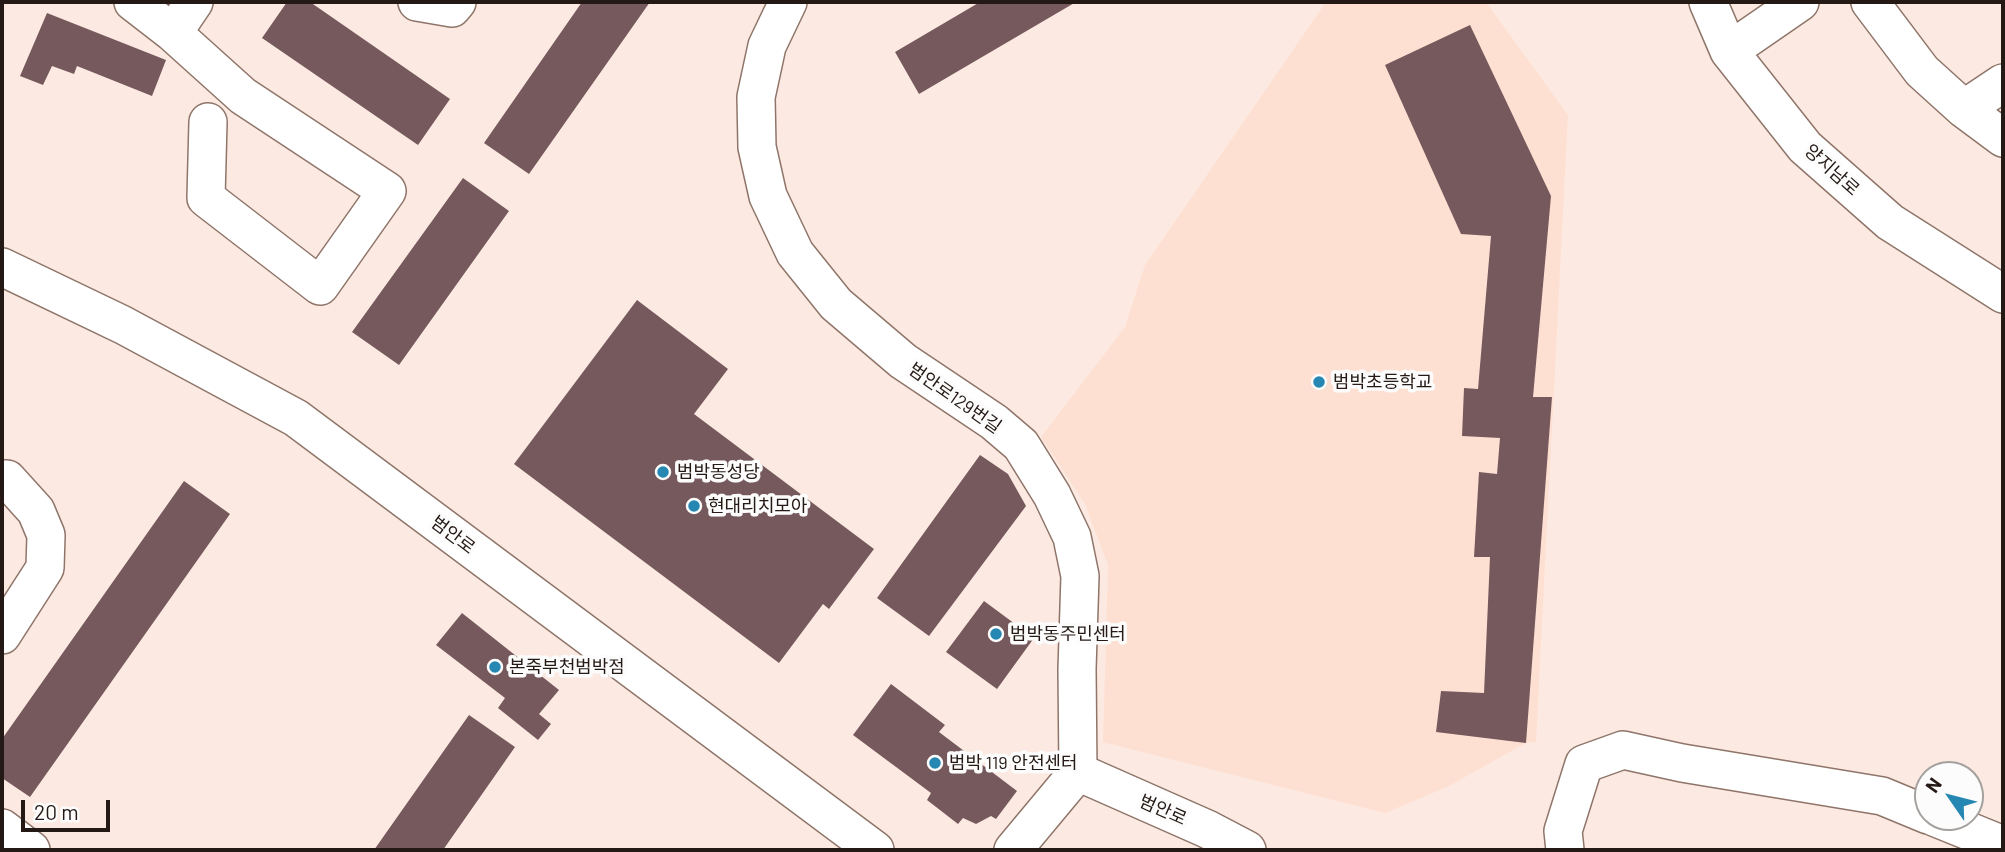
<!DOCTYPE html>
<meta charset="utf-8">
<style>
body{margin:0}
#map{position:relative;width:2005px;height:852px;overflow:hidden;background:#fceae2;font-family:Barlow,sans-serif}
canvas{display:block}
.frame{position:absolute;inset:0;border:4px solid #241915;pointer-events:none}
.north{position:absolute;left:1914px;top:761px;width:70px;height:70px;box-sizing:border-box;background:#fbfcfb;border:2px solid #a5a19f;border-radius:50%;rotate:305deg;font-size:19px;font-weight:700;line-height:28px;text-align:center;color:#241915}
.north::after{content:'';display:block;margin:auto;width:24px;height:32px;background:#2687b2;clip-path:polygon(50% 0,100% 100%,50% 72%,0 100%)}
.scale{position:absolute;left:21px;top:800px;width:89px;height:32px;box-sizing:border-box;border:4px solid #241915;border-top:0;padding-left:9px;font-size:21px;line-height:24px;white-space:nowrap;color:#241915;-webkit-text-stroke:5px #fbfcfb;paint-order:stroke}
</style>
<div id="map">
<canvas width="2005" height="852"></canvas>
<div class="frame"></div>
<div class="north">N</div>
<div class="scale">20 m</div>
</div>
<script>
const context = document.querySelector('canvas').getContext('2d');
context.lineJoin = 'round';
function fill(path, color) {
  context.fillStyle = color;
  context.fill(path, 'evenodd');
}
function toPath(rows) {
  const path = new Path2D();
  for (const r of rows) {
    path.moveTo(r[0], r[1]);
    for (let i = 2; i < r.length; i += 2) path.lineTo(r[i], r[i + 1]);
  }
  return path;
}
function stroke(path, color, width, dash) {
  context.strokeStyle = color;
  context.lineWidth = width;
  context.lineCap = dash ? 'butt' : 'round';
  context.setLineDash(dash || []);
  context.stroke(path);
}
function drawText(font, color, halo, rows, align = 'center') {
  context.font = font + ' Barlow,"Noto Sans KR",sans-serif';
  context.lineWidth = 7;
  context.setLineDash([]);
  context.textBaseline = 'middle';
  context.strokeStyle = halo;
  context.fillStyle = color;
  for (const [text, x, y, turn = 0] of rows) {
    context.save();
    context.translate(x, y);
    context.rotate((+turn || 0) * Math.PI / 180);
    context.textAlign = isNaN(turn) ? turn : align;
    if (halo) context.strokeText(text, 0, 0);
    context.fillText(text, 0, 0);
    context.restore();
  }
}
const built = toPath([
 [1326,2,1486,2,1568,115,1536,742,1526,743,1447,787,1385,813,1103,742,1108,565,1085,504,1041,437,1125,327,1145,265]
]);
const building = toPath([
 [287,2,310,2,450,99,418,145,262,38],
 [582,2,650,2,529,174,484,143],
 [980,2,1076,2,919,94,895,52],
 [47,13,166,60,152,96,77,66,74,74,52,66,43,85,20,76],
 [1470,25,1551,196,1533,397,1552,397,1526,743,1436,732,1441,691,1484,693,1490,557,1474,557,1479,472,1497,474,1500,438,1462,436,1464,388,1478,389,1491,236,1461,234,1385,65],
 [463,178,509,211,399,365,352,332],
 [637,300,728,369,694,414,874,549,829,609,823,604,779,663,514,464],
 [980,455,1008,474,1026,506,929,636,877,598],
 [184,481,230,514,30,797,2,778,2,739],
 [984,601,1034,638,997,689,946,652],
 [462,613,559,690,539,714,551,724,538,740,498,708,505,698,436,645],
 [891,684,945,725,939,732,1017,791,996,819,991,816,976,824,963,818,958,824,927,800,931,793,853,735],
 [469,715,515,747,443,850,374,850]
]);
const minor = toPath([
 [133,2,173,33,194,2],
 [417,2,452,8,457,2],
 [788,2,767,46,756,97,757,147,768,196,795,253,836,304,903,361,994,422,1021,445,1052,495,1072,537,1080,576,1077,669,1078,772,1013,850],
 [1708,2,1729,51,1805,147,1890,222,2003,294],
 [1870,2,1922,71,1964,109,2003,138],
 [173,33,243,96,387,191,320,286,206,198,208,122],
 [1729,51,1800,2],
 [1964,109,2003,83],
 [2,267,123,325,296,418,875,850],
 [2,479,7,479,36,511,46,535,45,568,2,635],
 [1078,772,1207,829,1247,850],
 [1934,817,2003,845],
 [2,828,31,850],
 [1565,850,1563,831,1584,764,1623,750,1682,763,1882,796,1928,815]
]);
const markers = [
 [1319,382,7,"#2687b2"],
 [663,472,7,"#2687b2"],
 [694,506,7,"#2687b2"],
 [996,634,7,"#2687b2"],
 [495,667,7,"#2687b2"],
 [935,763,7,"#2687b2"]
];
const streetNames = [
 ["양지남로",1832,170,42],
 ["범안로129번길",955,398,35],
 ["범안로",453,535,37],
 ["범안로",1163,810,24]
];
const poiNames = [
 ["범박초등학교",1333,382],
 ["범박동성당",677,472],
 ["현대리치모아",708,506],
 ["범박동주민센터",1010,634],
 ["본죽부천범박점",509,667],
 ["범박 119 안전센터",949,763]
];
fill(built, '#fee0d2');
fill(building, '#76595c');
stroke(minor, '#8f7569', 40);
stroke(minor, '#fff', 37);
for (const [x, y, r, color] of markers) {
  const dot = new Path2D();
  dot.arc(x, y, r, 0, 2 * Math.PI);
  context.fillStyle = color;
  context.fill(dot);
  stroke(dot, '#fbfcfb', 2.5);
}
drawText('18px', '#241915', '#fbfcfb', streetNames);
drawText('18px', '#241915', '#fbfcfb', poiNames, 'left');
</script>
